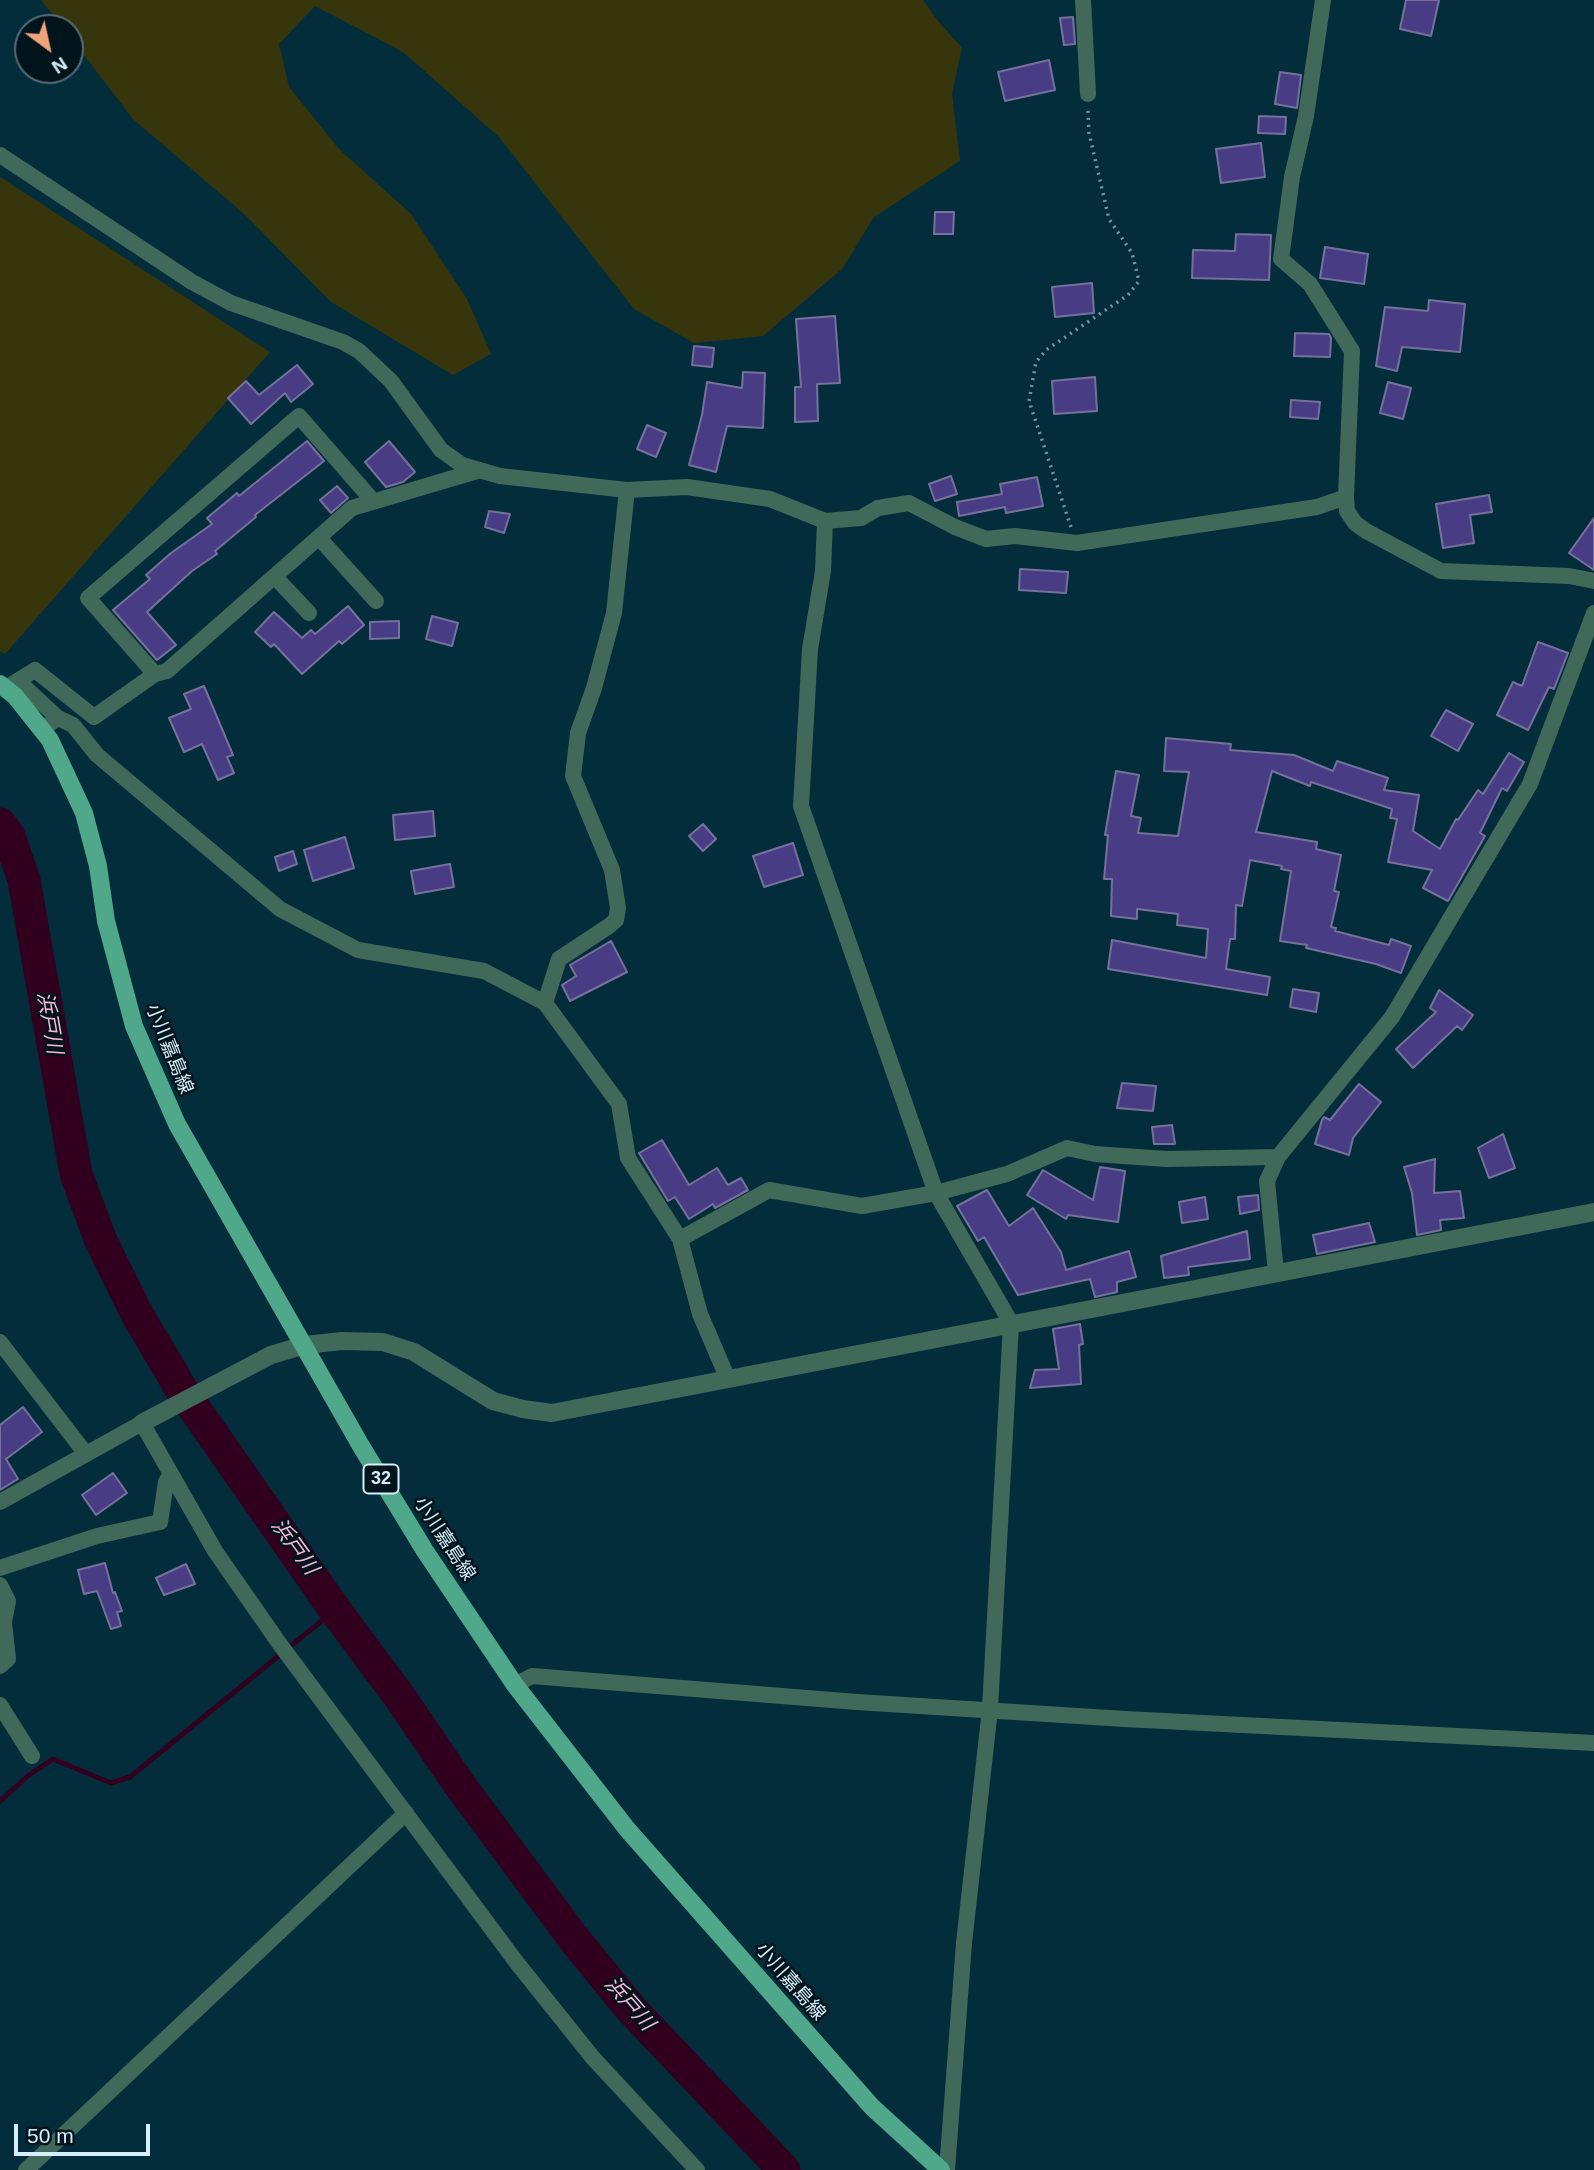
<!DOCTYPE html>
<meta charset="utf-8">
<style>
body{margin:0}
#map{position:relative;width:1594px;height:2170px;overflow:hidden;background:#042d3c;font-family:Arial,sans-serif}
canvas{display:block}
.north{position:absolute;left:14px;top:14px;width:70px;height:70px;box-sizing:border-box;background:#01141c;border:2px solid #566c76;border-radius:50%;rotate:147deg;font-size:19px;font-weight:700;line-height:28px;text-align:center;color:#d6effc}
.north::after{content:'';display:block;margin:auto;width:24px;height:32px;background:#f0a27a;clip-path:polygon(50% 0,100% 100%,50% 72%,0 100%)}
.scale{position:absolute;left:14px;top:2124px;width:136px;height:32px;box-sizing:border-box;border:4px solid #d6effc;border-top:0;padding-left:9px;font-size:21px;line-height:24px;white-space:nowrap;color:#d6effc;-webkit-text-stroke:5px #01141c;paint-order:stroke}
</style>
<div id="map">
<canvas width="1594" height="2170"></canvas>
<div class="north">N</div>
<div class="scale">50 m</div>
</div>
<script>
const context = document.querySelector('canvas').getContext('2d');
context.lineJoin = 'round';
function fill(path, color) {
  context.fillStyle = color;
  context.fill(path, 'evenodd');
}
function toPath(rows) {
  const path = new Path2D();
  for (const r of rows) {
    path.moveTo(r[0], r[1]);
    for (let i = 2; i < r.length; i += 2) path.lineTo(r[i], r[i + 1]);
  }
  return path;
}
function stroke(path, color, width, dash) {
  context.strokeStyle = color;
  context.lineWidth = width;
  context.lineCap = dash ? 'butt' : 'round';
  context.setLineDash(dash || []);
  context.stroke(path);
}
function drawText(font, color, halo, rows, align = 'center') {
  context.font = font + ' Arial,"Noto Sans JP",sans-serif';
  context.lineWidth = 5;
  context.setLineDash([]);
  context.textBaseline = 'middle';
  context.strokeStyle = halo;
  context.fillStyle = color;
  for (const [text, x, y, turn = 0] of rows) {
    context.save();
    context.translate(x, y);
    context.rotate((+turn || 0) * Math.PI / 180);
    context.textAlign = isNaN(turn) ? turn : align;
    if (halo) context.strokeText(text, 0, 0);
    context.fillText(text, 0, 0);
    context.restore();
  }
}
const green = toPath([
 [41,0,923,0,939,22,962,48,952,93,960,161,874,217,842,269,763,336,694,343,634,309,499,137,403,52,315,6,279,44,289,87,339,149,411,214,467,299,491,354,453,375,331,302,243,213,133,119,70,37,70,28,63,28],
 [0,177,270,352,5,654,0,651]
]);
const stream = toPath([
 [0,1801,29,1775,53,1759,111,1783,130,1777,335,1610]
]);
const river = toPath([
 [0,824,9,836,24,880,76,1174,101,1241,137,1314,183,1392,335,1610,399,1696,459,1784,574,1939,632,2010,784,2170]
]);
const building = toPath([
 [1406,0,1439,0,1431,36,1400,29,1406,0],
 [1073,17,1075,44,1064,45,1060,18,1073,17],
 [1049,60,1055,90,1005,101,998,72,1049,60],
 [1280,72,1301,75,1297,108,1275,104,1280,72],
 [1259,116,1286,117,1285,134,1258,133,1259,116],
 [1261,143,1265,177,1221,183,1216,149,1261,143],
 [935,212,954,212,953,234,934,234,935,212],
 [1236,234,1271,235,1269,280,1192,278,1193,250,1235,251,1236,234],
 [1325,247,1368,254,1364,284,1320,278,1325,247],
 [1092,283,1094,313,1055,317,1052,287,1092,283],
 [1429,300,1465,304,1460,352,1402,347,1397,371,1376,366,1385,307,1428,311,1429,300],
 [835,316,840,383,817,384,818,421,795,422,795,387,801,387,796,319,835,316],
 [1295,333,1329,334,1331,338,1330,357,1294,356,1295,333],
 [694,346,714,348,712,367,692,365,694,346],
 [297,365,313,384,291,402,285,393,251,424,228,398,246,381,259,395,297,365],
 [743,372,765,373,763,428,727,426,716,472,689,465,702,415,707,382,742,388,743,372],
 [1095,377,1097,411,1054,414,1052,381,1095,377],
 [1388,382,1411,388,1403,419,1380,413,1388,382],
 [1291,400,1320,402,1318,419,1290,417,1291,400],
 [647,425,666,433,656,457,637,449,647,425],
 [307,441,324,461,255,515,256,517,215,551,217,554,192,571,147,612,176,645,157,660,113,610,150,579,146,575,171,553,212,524,207,518,237,493,239,496,307,441],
 [389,441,415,472,403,482,386,487,365,462,389,441],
 [951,476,957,494,935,501,929,484,951,476],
 [1037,477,1043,506,1006,513,1005,507,959,516,957,502,1002,494,1000,484,1037,477],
 [337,486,348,498,331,513,320,500,337,486],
 [1489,495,1492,512,1470,515,1474,543,1443,548,1436,504,1489,495],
 [489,511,510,514,504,533,485,527,489,511],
 [1594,518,1594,570,1569,553,1594,518],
 [1020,569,1068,572,1066,593,1019,590,1020,569],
 [348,606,364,625,342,644,339,641,302,674,274,644,271,647,255,632,274,612,302,638,311,630,315,634,348,606],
 [432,616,458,623,452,646,426,639,432,616],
 [399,621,399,638,370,639,370,622,399,621],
 [1538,642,1568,653,1554,689,1549,687,1528,730,1497,715,1513,682,1522,686,1538,642],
 [204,686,233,755,227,757,234,773,218,780,202,744,184,752,169,718,191,709,184,694,204,686],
 [1446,710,1473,724,1458,751,1431,736,1446,710],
 [1166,738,1231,744,1230,750,1294,755,1333,771,1337,761,1388,778,1384,790,1419,795,1413,831,1440,849,1456,819,1458,820,1478,790,1483,794,1509,753,1524,762,1507,791,1502,788,1480,833,1485,836,1448,901,1423,888,1432,870,1388,862,1397,819,1390,818,1392,809,1311,782,1310,786,1272,771,1256,832,1317,842,1316,849,1341,855,1334,891,1339,892,1331,927,1336,928,1335,931,1389,945,1391,939,1411,946,1401,973,1376,964,1306,948,1307,945,1280,941,1291,871,1281,869,1282,866,1250,860,1242,906,1236,905,1235,939,1230,939,1226,969,1270,977,1267,995,1108,969,1112,940,1206,958,1208,929,1177,925,1178,914,1137,909,1137,919,1111,916,1112,879,1104,879,1108,835,1105,835,1116,771,1139,775,1131,816,1141,818,1138,833,1178,836,1189,772,1164,771,1166,738],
 [433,811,435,836,395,840,393,815,433,811],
 [703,824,716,839,703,851,689,836,703,824],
 [345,837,354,868,313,881,304,850,345,837],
 [793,843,803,875,764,887,753,856,793,843],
 [293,851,297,864,279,871,275,857,293,851],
 [450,864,454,887,415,894,411,871,450,864],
 [611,941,627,972,570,1001,562,985,576,976,570,965,611,941],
 [1293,989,1319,993,1316,1012,1290,1007,1293,989],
 [1439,990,1473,1015,1462,1030,1457,1026,1413,1068,1396,1049,1436,1012,1430,1008,1439,990],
 [1122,1083,1156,1086,1153,1111,1117,1108,1122,1083],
 [1359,1084,1381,1102,1353,1138,1349,1155,1315,1144,1322,1120,1324,1117,1330,1120,1359,1084],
 [1172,1125,1175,1144,1154,1144,1152,1127,1172,1125],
 [1503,1134,1515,1168,1489,1178,1478,1148,1503,1134],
 [662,1140,689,1185,717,1168,728,1185,741,1178,748,1190,715,1208,713,1204,689,1219,675,1197,668,1201,639,1153,662,1140],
 [1435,1159,1434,1193,1460,1191,1464,1218,1440,1220,1441,1230,1417,1235,1412,1193,1404,1167,1435,1159],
 [1100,1167,1125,1171,1118,1222,1068,1215,1066,1219,1027,1195,1043,1170,1093,1200,1100,1167],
 [987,1190,1009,1226,1033,1208,1061,1252,1066,1270,1129,1251,1136,1277,1117,1282,1117,1292,1095,1297,1090,1279,1018,1295,984,1237,978,1241,957,1206,987,1190],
 [1258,1195,1259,1210,1240,1214,1238,1197,1258,1195],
 [1205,1197,1208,1219,1182,1223,1179,1202,1205,1197],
 [1369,1223,1375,1242,1317,1254,1313,1235,1369,1223],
 [1247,1231,1250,1259,1188,1267,1189,1275,1164,1278,1161,1256,1247,1231],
 [1080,1324,1083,1344,1079,1345,1081,1384,1030,1388,1035,1370,1059,1369,1053,1329,1080,1324],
 [23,1407,42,1432,6,1459,18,1479,0,1490,0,1425,23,1407],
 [113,1473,127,1493,96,1515,82,1495,113,1473],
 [105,1563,113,1593,115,1592,122,1611,117,1612,121,1626,111,1629,97,1591,84,1594,78,1570,105,1563],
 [186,1564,195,1584,164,1595,156,1578,186,1564]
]);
const path = toPath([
 [1071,527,1029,401,1036,362,1046,350,1128,295,1139,281,1132,253,1109,219,1089,133,1088,110]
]);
const minor = toPath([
 [1083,0,1088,94],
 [1323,0,1306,116,1292,177,1281,259,1310,284,1352,351,1346,497,1347,511,1355,523,1366,531,1441,571,1569,576,1594,581],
 [0,155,192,282,231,303,343,342,359,351,391,381,441,450,462,465,500,476,627,490,687,487,770,499,825,521,861,518,878,508,909,503,955,527,986,539,1015,536,1077,543,1317,507,1346,497],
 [825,521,823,571,810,649,801,806,936,1193,1011,1323,990,1709,964,1943,947,2170],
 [320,539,376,601],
 [275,577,309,613],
 [155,674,88,598,299,416,373,501],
 [18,681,58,718],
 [6,688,35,670,94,717,155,674,167,671,352,508,477,471],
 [42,729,58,718,73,725,97,755,280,909,358,950,484,971,545,1003,619,1104,628,1158,680,1239,700,1314,727,1377],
 [545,1003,559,959,609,926,616,920,618,908,612,870,573,776,578,733,594,688,614,613,627,490],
 [680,1239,769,1190,862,1206,936,1193,1007,1174,1067,1148,1095,1154,1166,1159,1278,1157],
 [1276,1273,1267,1181,1278,1157,1392,1017,1530,784,1594,613],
 [0,1342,86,1454],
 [0,1502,142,1423,215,1551,279,1643,517,1963,593,2058,697,2170],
 [0,1568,97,1536,160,1522,166,1482,171,1474],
 [0,1585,8,1601,4,1622,8,1659,0,1666],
 [515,1685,532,1676,857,1702,1125,1719,1594,1743],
 [0,1705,32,1756],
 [26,2170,406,1813]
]);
const tertiary = toPath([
 [142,1423,271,1355,305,1345,342,1341,383,1342,414,1352,493,1401,523,1409,552,1413,1594,1212]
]);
const primary = toPath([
 [0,684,15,696,50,740,84,813,98,866,106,921,134,1026,177,1124,361,1446,425,1551,515,1685,627,1829,872,2107,941,2170]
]);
const shields = [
 [381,1479,35]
];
const shieldNames = [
 ["32",381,1479]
];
const streetNames = [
 ["小川嘉島線",169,1049,68],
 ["小川嘉島線",444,1539,57],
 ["小川嘉島線",790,1982,49]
];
const waterNames = [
 ["浜戸川",49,1023,80],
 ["浜戸川",294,1547,54],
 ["浜戸川",629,2004,49]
];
fill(green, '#36350c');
stroke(stream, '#31001e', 5);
stroke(river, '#31001e', 33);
fill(building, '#483c84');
stroke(building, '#75719b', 2);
stroke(path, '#7495a3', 3.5, [2, 5]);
stroke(minor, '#406959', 16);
stroke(tertiary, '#406959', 18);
stroke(primary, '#4ea889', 18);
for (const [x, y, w] of shields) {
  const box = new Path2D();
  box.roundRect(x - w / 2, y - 14.5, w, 29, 5);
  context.fillStyle = '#01141c';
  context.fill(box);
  stroke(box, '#d6effc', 2);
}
drawText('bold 18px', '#d6effc', null, shieldNames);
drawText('19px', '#d6effc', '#01141c', streetNames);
drawText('italic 21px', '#f9b7d8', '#01141c', waterNames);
</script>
